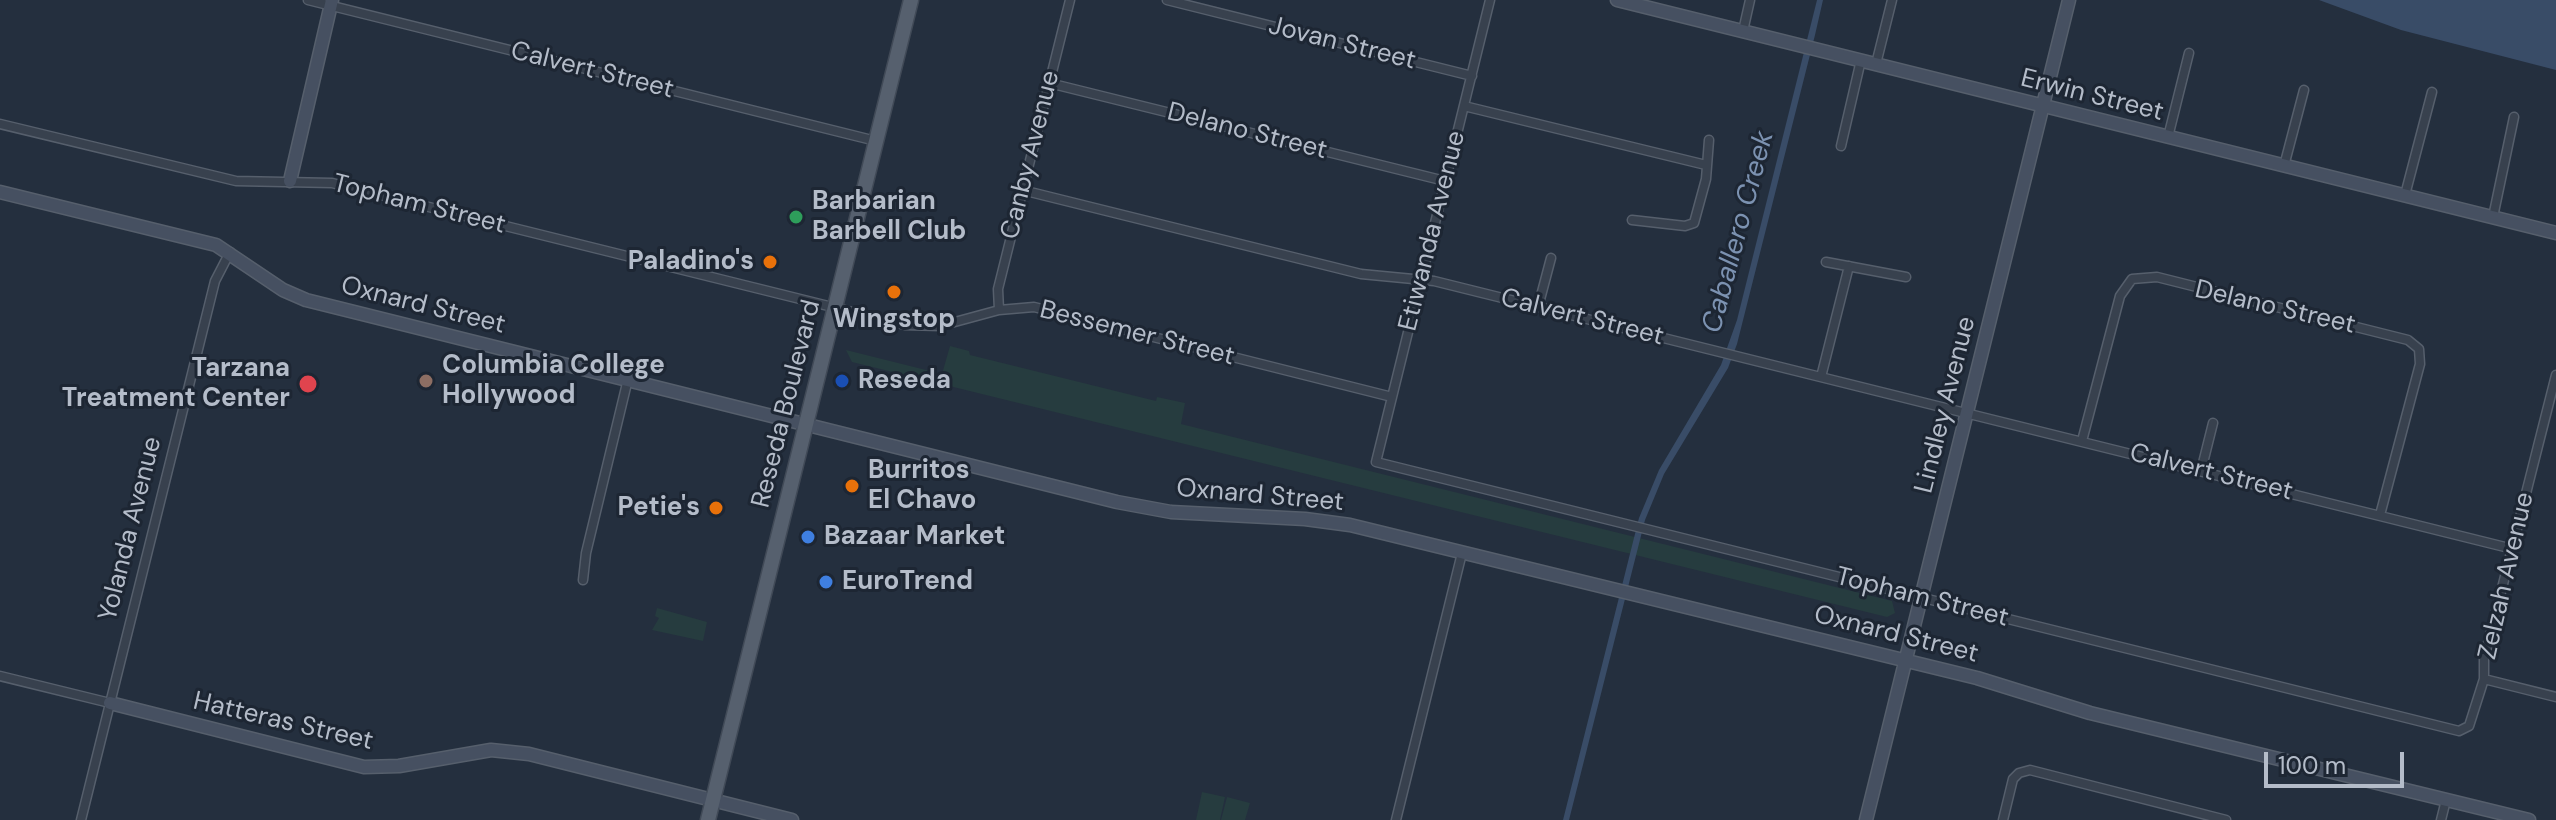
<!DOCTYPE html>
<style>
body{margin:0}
#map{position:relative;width:2556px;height:820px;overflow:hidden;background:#242f3e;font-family:"DM Sans",sans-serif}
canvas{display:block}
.scale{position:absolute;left:2264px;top:752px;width:140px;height:36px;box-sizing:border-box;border:4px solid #b4bcc9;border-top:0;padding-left:10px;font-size:24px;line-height:28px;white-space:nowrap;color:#b4bcc9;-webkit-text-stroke:6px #1d2633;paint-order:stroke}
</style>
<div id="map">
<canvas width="2556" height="820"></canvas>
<div class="scale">100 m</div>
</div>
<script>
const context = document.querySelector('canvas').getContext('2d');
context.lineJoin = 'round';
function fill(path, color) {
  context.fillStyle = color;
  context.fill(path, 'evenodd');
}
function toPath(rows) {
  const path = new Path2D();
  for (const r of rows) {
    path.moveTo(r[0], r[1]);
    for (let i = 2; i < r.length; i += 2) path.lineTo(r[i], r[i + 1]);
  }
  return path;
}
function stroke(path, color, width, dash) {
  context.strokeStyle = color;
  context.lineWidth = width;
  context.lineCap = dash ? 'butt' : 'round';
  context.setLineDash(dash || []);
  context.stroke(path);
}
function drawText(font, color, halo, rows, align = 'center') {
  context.font = font + ' "DM Sans",sans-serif';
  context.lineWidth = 6;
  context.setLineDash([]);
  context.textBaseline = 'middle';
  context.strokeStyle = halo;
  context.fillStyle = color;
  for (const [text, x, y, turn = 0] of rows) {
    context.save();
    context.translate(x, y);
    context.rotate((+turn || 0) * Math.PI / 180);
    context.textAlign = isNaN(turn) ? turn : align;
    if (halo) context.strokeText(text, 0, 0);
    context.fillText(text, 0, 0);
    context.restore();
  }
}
const green = toPath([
 [950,346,969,351,970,355,1156,401,1157,397,1185,403,1181,424,1892,601,1895,613,1887,617,852,362,846,350,942,374],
 [657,608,707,622,703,641,652,630,659,618,655,616],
 [1202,792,1225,797,1220,820,1196,820],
 [1227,797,1250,803,1245,820,1221,820]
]);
const water = toPath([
 [1817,0,1823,0,1815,35,1737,344,1728,368,1664,474,1645,520,1569,820,1563,820,1639,518,1659,470,1721,365,1737,320],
 [2319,0,2556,0,2556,70,2401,30]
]);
const street = toPath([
 [308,0,876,141],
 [1167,0,1472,76],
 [1490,0,1376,462,2459,731,2469,726,2484,679,2484,659,2556,375],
 [1743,31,1750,0],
 [1876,64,1892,0],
 [1049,83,1445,181],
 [1464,106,1706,165],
 [0,124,236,181,332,183,905,325,940,326,999,310,1034,307,1392,397],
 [2168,137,2189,53],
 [1841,146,1861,60],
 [2284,166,2304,90],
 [1022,190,1361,274,1434,281,2513,549],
 [2405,195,2432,92],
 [2493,217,2514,117],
 [1632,220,1685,226,1694,223,1706,179,1709,140],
 [1826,262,1906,277],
 [1538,307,1551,258],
 [999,310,998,289,1070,0],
 [1821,377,1849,266],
 [2082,441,2120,296,2132,279,2157,277,2408,340,2419,349,2420,364,2380,515],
 [2201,471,2213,423],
 [583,580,586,553,628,379],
 [0,676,110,703],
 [2484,679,2556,697],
 [81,820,215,281,230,252],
 [1396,820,1462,553],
 [2003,820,2013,779,2019,773,2030,770,2226,820],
 [2441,820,2446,800]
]);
const secondary = toPath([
 [1617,0,2556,233],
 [290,181,332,0],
 [0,192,216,245,283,290,306,300,1117,502,1171,512,1305,519,1350,525,1977,678,2090,713,2529,820],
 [110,703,364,767,399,766,491,750,529,754,792,820],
 [1866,820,2069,0]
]);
const primary = toPath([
 [708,820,911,0]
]);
const markers = [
 [796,217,8,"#2e9e5b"],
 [770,262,8,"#e8710a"],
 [894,292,8,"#e8710a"],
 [426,381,8,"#8d6e63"],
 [842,381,8,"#1a4fb4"],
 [308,384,10,"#e0444e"],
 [852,486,8,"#e8710a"],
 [716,508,8,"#e8710a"],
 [808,537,8,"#3f7fe0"],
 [826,582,8,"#3f7fe0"]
];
const streetNames = [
 ["Jovan Street",1342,44,14],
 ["Calvert Street",592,71,14],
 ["Erwin Street",2092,96,14],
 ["Delano Street",1247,132,14],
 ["Canby Avenue",1031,155,-76],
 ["Topham Street",419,205,14],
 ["Etiwanda Avenue",1433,231,-76],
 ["Oxnard Street",423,306,14],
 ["Delano Street",2275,308,13],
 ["Calvert Street",1582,318,14],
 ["Bessemer Street",1137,334,14],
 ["Reseda Boulevard",787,404,-76],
 ["Lindley Avenue",1946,405,-76],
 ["Calvert Street",2211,473,14],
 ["Oxnard Street",1260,496,5],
 ["Yolanda Avenue",131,529,-76],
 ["Zelzah Avenue",2507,576,-77],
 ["Topham Street",1922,598,14],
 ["Oxnard Street",1896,635,14],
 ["Hatteras Street",283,722,13]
];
const poiNames = [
 ["Barbarian",812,202],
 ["Barbell Club",812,232],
 ["Paladino's",754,262,"right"],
 ["Wingstop",894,320,"center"],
 ["Columbia College",442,366],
 ["Hollywood",442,396],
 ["Tarzana",290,369,"right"],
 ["Treatment Center",290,399,"right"],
 ["Reseda",858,381],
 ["Burritos",868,471],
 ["El Chavo",868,501],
 ["Petie's",700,508,"right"],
 ["Bazaar Market",824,537],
 ["EuroTrend",842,582]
];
const waterNames = [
 ["Caballero Creek",1739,232,-75]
];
fill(green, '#263c3f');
fill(water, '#394c67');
stroke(street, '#565f6c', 11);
stroke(secondary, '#565f6c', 15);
stroke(primary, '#414a57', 17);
stroke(street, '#38414e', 8);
stroke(secondary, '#465061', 12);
stroke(primary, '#56606e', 14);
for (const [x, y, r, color] of markers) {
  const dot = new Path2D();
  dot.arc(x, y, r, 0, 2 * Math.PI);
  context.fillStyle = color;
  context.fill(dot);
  stroke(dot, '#1d2633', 3);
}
drawText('26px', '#b4bcc9', '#1d2633', streetNames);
drawText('bold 26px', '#b4bcc9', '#1d2633', poiNames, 'left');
drawText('italic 28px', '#7c92b1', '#1d2633', waterNames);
</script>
